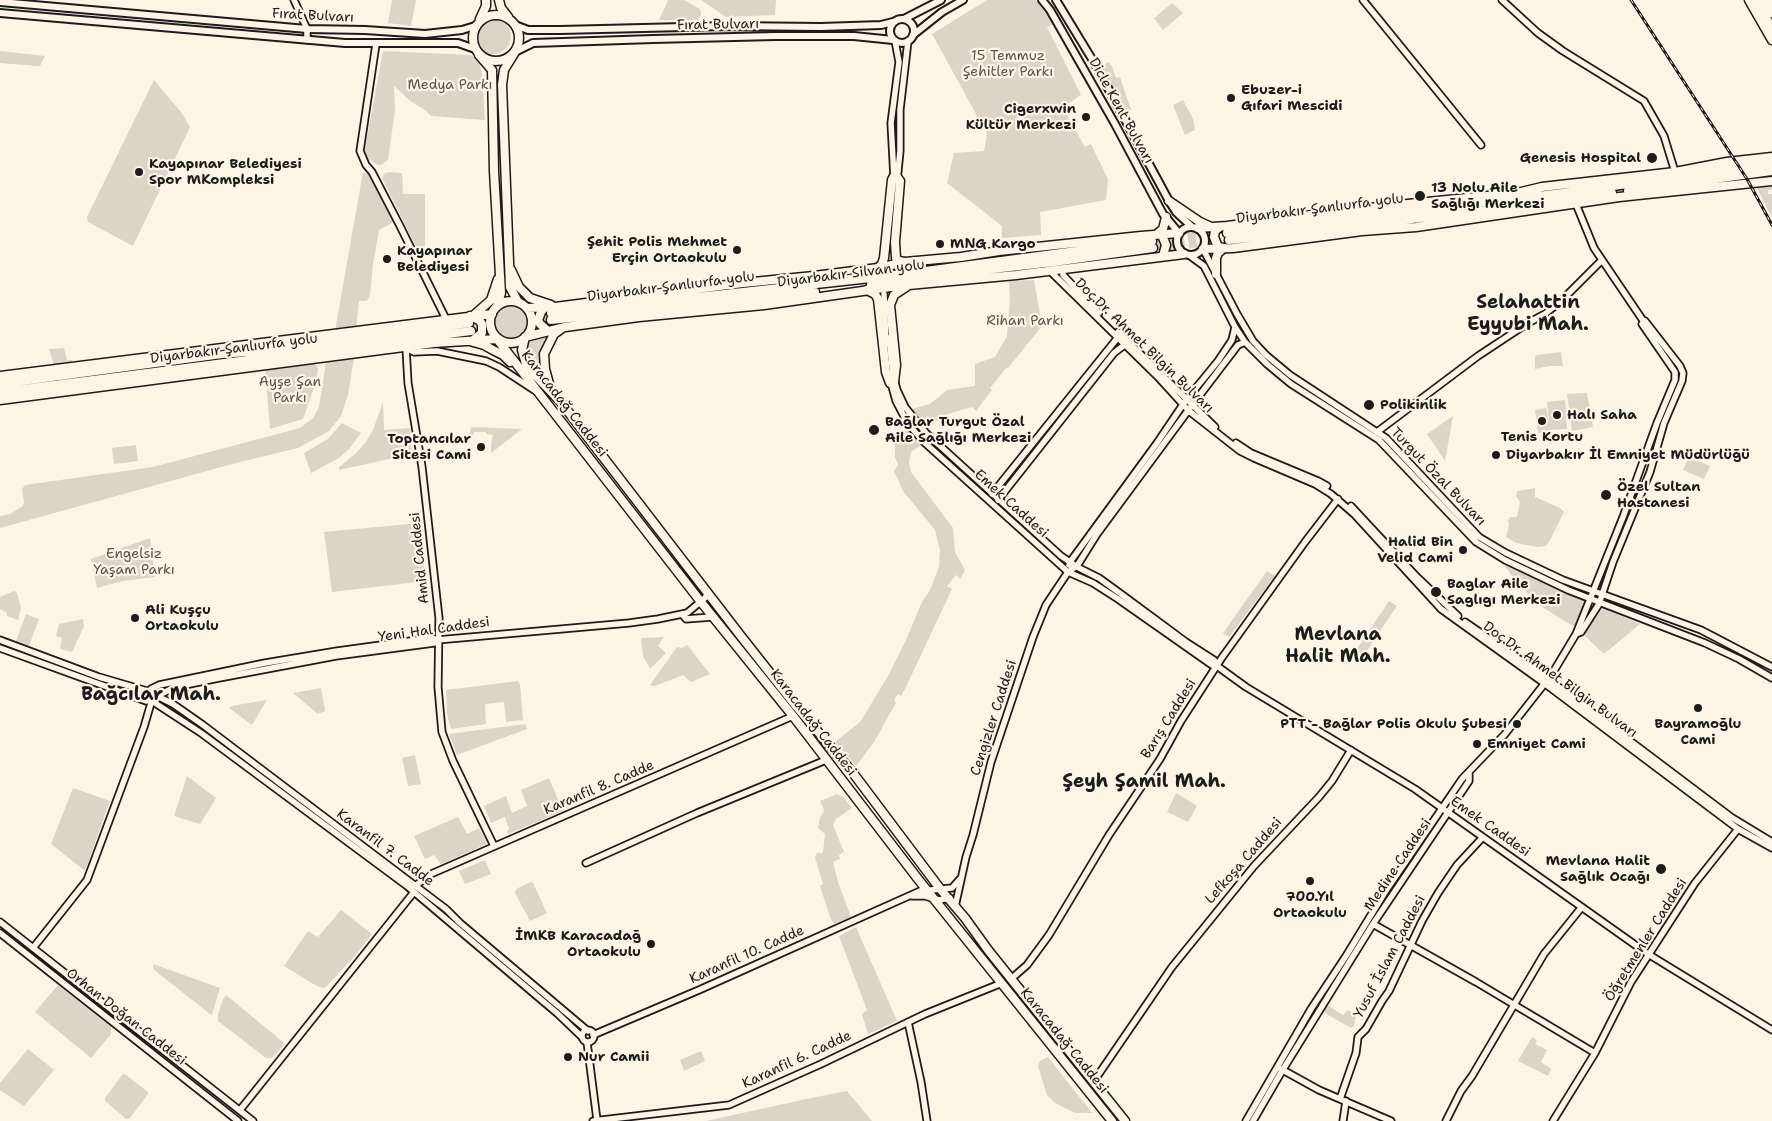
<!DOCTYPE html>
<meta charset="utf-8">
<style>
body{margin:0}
canvas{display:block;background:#fcf5e5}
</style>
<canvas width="1772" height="1121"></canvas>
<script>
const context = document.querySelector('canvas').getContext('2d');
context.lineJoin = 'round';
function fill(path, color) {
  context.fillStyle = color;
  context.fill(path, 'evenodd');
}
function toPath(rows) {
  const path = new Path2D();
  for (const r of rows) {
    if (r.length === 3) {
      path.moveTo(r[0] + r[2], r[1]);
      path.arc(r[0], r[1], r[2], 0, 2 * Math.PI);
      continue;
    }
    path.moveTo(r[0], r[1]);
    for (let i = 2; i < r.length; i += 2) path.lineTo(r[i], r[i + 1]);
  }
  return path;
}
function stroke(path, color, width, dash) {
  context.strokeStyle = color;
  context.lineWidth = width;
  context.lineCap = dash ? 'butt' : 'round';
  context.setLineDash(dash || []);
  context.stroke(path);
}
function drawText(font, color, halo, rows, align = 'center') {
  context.font = font + ' "Shantell Sans",sans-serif';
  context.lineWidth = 4.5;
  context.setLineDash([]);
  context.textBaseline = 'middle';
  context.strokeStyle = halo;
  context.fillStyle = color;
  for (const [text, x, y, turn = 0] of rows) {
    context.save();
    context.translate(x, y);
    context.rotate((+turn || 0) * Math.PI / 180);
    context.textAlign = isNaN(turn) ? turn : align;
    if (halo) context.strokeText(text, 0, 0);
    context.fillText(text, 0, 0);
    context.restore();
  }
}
const green = toPath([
 [392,0,416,0,411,26,388,23],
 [668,0,684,0,700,9,701,15,698,20,659,20],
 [701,0,776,0,775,15,726,17],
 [987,0,1036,0,1053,24,1047,27,1081,95,1065,106,1064,110,1085,147,1091,144,1108,179,1106,200,1040,212,1041,235,1002,238,1002,226,947,183,954,153,984,151,987,134,932,34],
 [1172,3,1183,13,1163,30,1154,18],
 [493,36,18],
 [0,51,45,56,40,66,37,66,0,63],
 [383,51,471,55,479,63,482,73,485,120,431,116,426,111,408,99,394,86,395,110,388,160,381,165,376,164,370,160,366,156,365,149],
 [1108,62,1112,66,1116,78,1120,77,1131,110,1124,114,1101,68],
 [154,80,181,112,190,127,133,246,88,222,87,217],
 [1183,100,1193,119,1195,130,1185,135,1173,105],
 [363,172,369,174,385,201,384,205,394,222,379,230,373,264,370,295,367,301,359,301,356,328,335,331],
 [390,172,402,173,403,194,425,194,425,259,422,259,382,178,385,173],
 [1772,185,1772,189,1768,190,1768,194,1772,194,1772,218,1756,186],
 [1034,280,1042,326,1008,368,1006,368,990,388,992,390,976,411,972,407,941,416,929,429,912,409,930,404,947,390,975,386,975,364,995,357,1007,336,1010,299,1009,281],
 [512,323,17],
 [550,333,544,346,541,357,541,372,544,383,531,366,527,358,525,350,529,340],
 [64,348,67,360,72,360,72,362,54,366,49,349],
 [1561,352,1563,366,1549,366,1535,369,1535,357,1537,355],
 [354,358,348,395,341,416,329,431,298,448,236,463,0,528,0,516,10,514,23,506,24,502,22,489,25,485,153,467,300,428,313,418,319,407,326,362],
 [313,363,317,366,318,370,315,385,303,419,270,429,265,370],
 [1587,393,1593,427,1572,431,1567,394],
 [1565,400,1567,429,1549,430,1549,432,1538,433,1535,410,1546,408,1549,423,1547,402],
 [383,402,384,430,410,428,412,454,339,470,339,467,355,454,365,443,373,430],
 [1453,416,1445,461,1427,434],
 [342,423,361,433,350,448,339,458,311,473,304,453,328,439],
 [471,427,522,429,491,453,491,444,493,435,486,434,486,432,474,432,472,440,468,440],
 [905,427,921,445,911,452,909,462,911,472,953,528,955,552,965,570,960,579,956,575,947,586,952,589,905,689,901,696,898,694,894,700,896,703,874,742,856,766,835,742,860,722,887,678,906,640,922,602,930,590,939,567,940,551,935,530,903,491,894,471,898,465,895,457,895,444,903,435],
 [136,445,138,461,114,464,112,448],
 [1689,457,1710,466,1704,479,1683,470],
 [1535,488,1535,497,1560,508,1564,512,1550,540,1546,546,1538,547,1516,543,1506,537,1509,525,1508,520,1510,517,1517,517,1520,502,1516,496,1517,491],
 [419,523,426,581,332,592,324,532],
 [150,538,155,577,123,581,97,588,91,559],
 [1504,565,1586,601,1576,626,1573,626,1542,607,1517,583],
 [1267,571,1275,576,1229,637,1223,633],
 [14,591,17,593,21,608,18,620,7,616,7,613,0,609,0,597],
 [1389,601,1397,606,1362,658,1355,652],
 [1603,608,1640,624,1604,654,1585,636,1585,633],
 [26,614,39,619,29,646,16,641],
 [83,619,84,626,72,652,60,649,62,638,56,636,59,624],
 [664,637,658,646,666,653,650,669,643,656,641,638],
 [687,645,710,674,691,682,683,675,655,686,650,685,677,647,682,648],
 [518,681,520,684,523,720,506,722,504,702,485,704,486,724,451,729,447,714,446,690],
 [321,688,325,711,318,714,293,693],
 [267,700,252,725,229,708,231,706],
 [525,724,527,729,457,755,449,734],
 [415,755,421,784,408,786,402,758],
 [187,776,216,798,200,824,174,816],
 [549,778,563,811,508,834,507,831,509,829,505,817,491,823,484,806,506,796,512,813,527,806,521,790],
 [73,788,110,801,85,871,51,844],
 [1176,793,1197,806,1188,822,1167,812],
 [837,794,843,797,852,808,836,819,833,825,844,852,839,855,840,859,833,862,838,882,851,917,834,924,830,917,820,886,823,884,815,857,817,853,823,853,825,834,818,828,820,818,824,810,820,801],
 [458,817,467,834,479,828,487,844,441,864,434,855,425,859,414,836],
 [485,860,491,874,465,884,459,871],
 [531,882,533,883,547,913,530,921,515,893,516,889],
 [341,910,372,934,354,957,326,987,322,988,315,985,284,966,308,931,318,937],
 [856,927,897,1021,868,1034,862,1014,867,1010,839,936],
 [153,964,220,988,212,1014,210,1014,153,969],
 [58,985,111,1027,111,1034,91,1058,35,1012],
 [226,995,283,1042,284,1045,272,1058,266,1058,218,1021,218,1014,223,999],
 [1327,1005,1343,1015,1348,1010,1356,1015,1354,1026,1351,1028,1323,1012],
 [1532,1037,1537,1040,1535,1044,1547,1050,1541,1062,1551,1069,1548,1076,1518,1061],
 [28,1049,54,1070,24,1106,0,1090,0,1083],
 [701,1051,705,1061,684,1071,680,1060],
 [1048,1057,1092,1113,1075,1113,1055,1103,1047,1095,1038,1066,1040,1061],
 [123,1074,126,1075,148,1092,148,1094,130,1118,126,1119,105,1101,105,1098],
 [847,1091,872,1121,706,1121,811,1098]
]);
const secondaryTunnel = toPath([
 [887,295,893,260]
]);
const highwayTunnel = toPath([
 [1152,241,1227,233],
 [1153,248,1229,240],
 [469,323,551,313],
 [471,331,551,320]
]);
const secondary = toPath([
 [294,0,307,29,307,40],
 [1363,0,1481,145],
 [1502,0,1538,33,1563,51,1644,101,1664,136,1675,172],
 [376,44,360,151,366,165,372,172,400,226,446,319],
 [894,178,891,123,899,62,895,41],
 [897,181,900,151,900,110,908,41],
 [1576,204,1594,248,1644,322],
 [1203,249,1237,314,1253,341,1266,355,1290,375,1386,438,1479,537,1506,553,1563,580,1701,630,1772,667],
 [1189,255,1204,266,1235,327,1245,342,1267,364,1291,384,1379,440,1476,542,1505,560,1568,590,1705,643,1739,659,1772,678],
 [1063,269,1063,275,1099,313],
 [1049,270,1157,376,1189,411,1240,451,1254,458,1315,484,1331,494,1354,514,1441,609,1544,683,1738,829,1772,848],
 [884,294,886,343],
 [1642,324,1675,372,1675,380,1657,423,1623,517,1576,634,1581,632,1599,604,1613,562,1650,472,1664,423,1682,381,1683,373,1680,366,1645,321],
 [1118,332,1215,427],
 [889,338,893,375,897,390,905,407,926,433,1061,556,1079,568,1099,578,1121,594,1186,642,1214,660,1217,666],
 [406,348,408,383,422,467,439,618,438,687,442,732,453,761,494,846],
 [406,348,414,352,437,351,486,361,499,367,534,390],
 [890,379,896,401,908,424,925,443,1068,572,1093,583,1118,599,1212,665,1217,666,1246,687,1415,789,1648,954,1772,1030],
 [1377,432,1478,356,1528,323,1545,314,1562,300,1602,260],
 [1236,443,1251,453,1318,481,1327,486],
 [992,494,1119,336],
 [998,500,1114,353,1127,343],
 [1351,506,1417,577,1458,616],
 [1069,565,1070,562,1157,443,1186,400,1218,361,1232,340,1235,327],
 [682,614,686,619,712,617],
 [1465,622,1548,679,1731,817,1772,842],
 [0,640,99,677,147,691],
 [0,648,146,701],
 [151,689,159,685,265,663,337,651,432,638,437,640],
 [159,695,175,687,219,678,336,656,434,643,437,640,629,623,658,619,687,613,705,598,708,593],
 [159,697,173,704,203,725,446,909,460,923,588,1031],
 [155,703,201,733,407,886,558,1014,582,1037],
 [586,863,697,813,826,760],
 [415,886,431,874,793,716],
 [912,896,925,896,939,900,950,898],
 [955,907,966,857,973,835,991,762,1033,637,1046,605,1068,572,1077,566,1097,534,1193,404,1238,345,1245,342],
 [0,922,253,1121],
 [1373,924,1476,982,1595,1053],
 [0,933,238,1121],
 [33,948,87,880,144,727,151,703],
 [1011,979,1027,965,1049,935,1109,835,1160,759,1181,721,1221,659,1305,542,1338,499],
 [908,1022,921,1082,927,1121],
 [588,1036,6],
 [593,1035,699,990,920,891,952,888,960,879],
 [587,1042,597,1120],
 [1281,1069,1319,1090,1391,1121],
 [1094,1081,1172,967,1254,866,1319,797,1332,781,1351,750],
 [1340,1099,1356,1053,1358,1037,1366,1029,1382,1001,1389,991,1422,921,1438,893,1457,865,1483,837],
 [240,1110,414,892],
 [593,1121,729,1105,821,1064,925,1014,1002,983],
 [1246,1121,1311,1009,1346,956,1385,892,1462,779,1505,734,1552,674,1576,634],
 [1253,1121,1282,1071,1373,924,1469,781,1469,773],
 [1343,1121,1346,1101],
 [1446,1121,1461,1091,1472,1076,1544,954,1581,908],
 [1553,1121,1595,1053,1631,982,1695,883,1738,829]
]);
const primary = toPath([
 [1042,0,1050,10,1115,124,1163,214,1179,233],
 [1056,0,1095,64,1169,201,1176,212,1191,226],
 [0,2,307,29,365,30,425,34,462,30,475,26],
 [0,13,345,43,458,43,475,49],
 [902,31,12],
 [904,19,941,0],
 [515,25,528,30,560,30,726,26,821,27,881,25,893,22],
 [913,35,942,12,963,0],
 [515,52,533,43,653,39,775,36,854,36,893,40],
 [1191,241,14]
]);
const highway = toPath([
 [499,0,501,8,508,17],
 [1749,0,1772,40],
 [1756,0,1772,28],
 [1765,0,1772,13],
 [1771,0,1772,2],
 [496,38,23],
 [480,19,486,6,486,0],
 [515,52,504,70,502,85,510,287,518,302],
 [479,55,492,70,494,171,501,293,497,306],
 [897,177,900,181,895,242,896,258,899,261,905,262],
 [1628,191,1772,171],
 [1169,201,1200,222,1211,227],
 [1198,228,1227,226,1378,207,1517,193,1542,187,1675,172,1727,162,1772,157],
 [1227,233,1563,193,1772,164],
 [1229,240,1516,207,1612,193],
 [1203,249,1233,248,1362,231,1416,227,1619,197,1772,181],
 [1163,256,1166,245,1162,235,1157,234,1163,229,1166,217],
 [878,268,882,264,884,258,892,180,894,176],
 [511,270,519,287,530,298,551,305],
 [1216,274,1216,258,1218,253,1224,248,1218,247,1214,237,1215,231,1220,227],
 [871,285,896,280,1054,262,1153,248],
 [867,290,875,294,878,299,886,372,890,383],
 [511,322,21],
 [545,307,541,312,538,320,540,324,548,331],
 [527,308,555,307,743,283,814,276,878,268,905,262,961,257,999,251,1141,236,1179,233],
 [551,313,880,277,1152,241],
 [474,315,491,300,498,279],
 [470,316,479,320,482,324,482,333,473,340],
 [551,320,815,292],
 [473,342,484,345,493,350,503,355,510,362],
 [0,376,492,314],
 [894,382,896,365,890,305,894,295,906,287],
 [0,384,222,354,269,350,469,323],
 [551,391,545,369,544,354,554,334,561,329],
 [0,392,471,331],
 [0,400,434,343,497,339,701,602,793,716,918,879,1112,1121],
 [1125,1121,988,950,965,918,941,890,853,773,796,706,740,635,560,401,531,371,526,364,522,350,525,337,565,327,639,317,764,305,898,286,1016,275,1184,254]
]);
const rail = toPath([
 [1631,0,1747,179,1772,225]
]);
const markers = [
 [1231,98,5,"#1c1c1c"],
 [1086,117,5,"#1c1c1c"],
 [1652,158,6,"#1c1c1c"],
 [139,172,5,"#1c1c1c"],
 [1420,196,6,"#1c1c1c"],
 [940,244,5,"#1c1c1c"],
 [737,250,5,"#1c1c1c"],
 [387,259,5,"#1c1c1c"],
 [1369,405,6,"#1c1c1c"],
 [1557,415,5,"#1c1c1c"],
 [1542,421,5,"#1c1c1c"],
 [874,430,6,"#1c1c1c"],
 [481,447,5,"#1c1c1c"],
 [1496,455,5,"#1c1c1c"],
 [1606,495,6,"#1c1c1c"],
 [1463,550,5,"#1c1c1c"],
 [1436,592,6,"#1c1c1c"],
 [135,618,5,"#1c1c1c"],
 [1698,708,5,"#1c1c1c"],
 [1517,724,5,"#1c1c1c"],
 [1477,744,5,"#1c1c1c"],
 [1661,869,6,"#1c1c1c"],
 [1310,881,5,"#1c1c1c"],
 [651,944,5,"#1c1c1c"],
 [568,1057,5,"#1c1c1c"]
];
const streetNames = [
 ["Fırat Bulvarı",313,16,3],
 ["Fırat Bulvarı",718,25,-1],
 ["Dicle Kent Bulvarı",1121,111,61],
 ["Diyarbakır-Şanlıurfa yolu",1320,209,-7],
 ["Diyarbakır-Silvan yolu",851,274,-7],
 ["Diyarbakır-Şanlıurfa yolu",671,287,-7],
 ["Doç.Dr. Ahmet Bilgin Bulvarı",1144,346,44],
 ["Diyarbakır-Şanlıurfa yolu",234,349,-7],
 ["Karacadağ Caddesi",564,404,52],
 ["Turgut Özal Bulvarı",1438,477,46],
 ["Emek Caddesi",1011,504,42],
 ["Amid Caddesi",420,558,-96],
 ["Yeni Hal Caddesi",434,630,-8],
 ["Doç.Dr. Ahmet Bilgin Bulvarı",1560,680,36],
 ["Cengizler Caddesi",994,718,-72],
 ["Barış Caddesi",1169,719,-58],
 ["Karacadağ Caddesi",813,723,52],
 ["Karanfil 8. Cadde",599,788,-23],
 ["Emek Caddesi",1490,827,35],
 ["Karanfil 7. Cadde",385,848,37],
 ["Lefkoşa Caddesi",1244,861,-49],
 ["Medine Caddesi",1398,865,-56],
 ["Öğretmenler Caddesi",1646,940,-58],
 ["Karanfil 10. Cadde",747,955,-24],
 ["Yusuf İslam Caddesi",1390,957,-62],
 ["Orhan Doğan Caddesi",126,1017,38],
 ["Karacadağ Caddesi",1064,1041,51],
 ["Karanfil 6. Cadde",797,1060,-25]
];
const parkNames = [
 ["15 Temmuz",1008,56],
 ["Şehitler Parkı",1008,72],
 ["Medya Parkı",450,85],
 ["Rihan Parkı",1025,321],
 ["Ayşe Şan",290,382],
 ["Parkı",290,398],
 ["Engelsiz",134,554],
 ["Yaşam Parkı",134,570]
];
const poiNames = [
 ["Ebuzer-i",1241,90],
 ["Gıfari Mescidi",1241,106],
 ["Cigerxwin",1076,109,"right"],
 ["Kültür Merkezi",1076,125,"right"],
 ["Genesis Hospital",1641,158,"right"],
 ["Kayapınar Belediyesi",149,164],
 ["Spor MKompleksi",149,180],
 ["13 Nolu Aile",1431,188],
 ["Sağlığı Merkezi",1431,204],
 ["Şehit Polis Mehmet",727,242,"right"],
 ["Erçin Ortaokulu",727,258,"right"],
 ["MNG Kargo",950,244],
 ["Kayapınar",397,251],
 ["Belediyesi",397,267],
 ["Polikinlik",1380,405],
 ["Halı Saha",1567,415],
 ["Bağlar Turgut Özal",885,422],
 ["Aile Sağlığı Merkezi",885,438],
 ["Tenis Kortu",1542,437,"center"],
 ["Toptancılar",471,439,"right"],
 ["Sitesi Cami",471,455,"right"],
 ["Diyarbakır İl Emniyet Müdürlüğü",1506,455],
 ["Özel Sultan",1617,487],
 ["Hastanesi",1617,503],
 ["Halid Bin",1453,542,"right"],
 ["Velid Cami",1453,558,"right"],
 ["Baglar Aile",1447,584],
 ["Saglıgı Merkezi",1447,600],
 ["Ali Kuşçu",145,610],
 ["Ortaokulu",145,626],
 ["PTT - Bağlar Polis Okulu Şubesi",1507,724,"right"],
 ["Bayramoğlu",1698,724,"center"],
 ["Cami",1698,740,"center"],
 ["Emniyet Cami",1487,744],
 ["Mevlana Halit",1650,861,"right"],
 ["Sağlık Ocağı",1650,877,"right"],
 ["700.Yıl",1310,897,"center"],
 ["Ortaokulu",1310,913,"center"],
 ["İMKB Karacadağ",641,936,"right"],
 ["Ortaokulu",641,952,"right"],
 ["Nur Camii",578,1057]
];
const districtNames = [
 ["Selahattin",1528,303],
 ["Eyyubi Mah.",1528,325],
 ["Mevlana",1338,635],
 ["Halit Mah.",1338,657],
 ["Bağcılar Mah.",151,695],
 ["Şeyh Şamil Mah.",1144,782]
];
fill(green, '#dbd5c8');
stroke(secondaryTunnel, '#dad4c7', 5.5, [5.5, 3]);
stroke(highwayTunnel, '#dad4c7', 8, [8, 4]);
stroke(secondary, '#1c1c1c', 9);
stroke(primary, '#1c1c1c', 10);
stroke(highway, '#1c1c1c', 11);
stroke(secondary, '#fcf5e5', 5.5);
stroke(primary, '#fcf5e5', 6);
stroke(highway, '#fcf5e5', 8);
stroke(rail, '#1c1c1c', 3);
stroke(rail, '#fcf5e5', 1, [4]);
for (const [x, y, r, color] of markers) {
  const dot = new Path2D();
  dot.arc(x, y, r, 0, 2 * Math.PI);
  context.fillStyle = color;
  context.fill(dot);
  stroke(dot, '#fcf5e5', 2);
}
drawText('14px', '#1c1c1c', '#fcf5e5', streetNames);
drawText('14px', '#555450', '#fcf5e5', parkNames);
drawText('bold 14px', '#1c1c1c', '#fcf5e5', poiNames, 'left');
drawText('bold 19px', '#1c1c1c', '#fcf5e5', districtNames);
</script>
